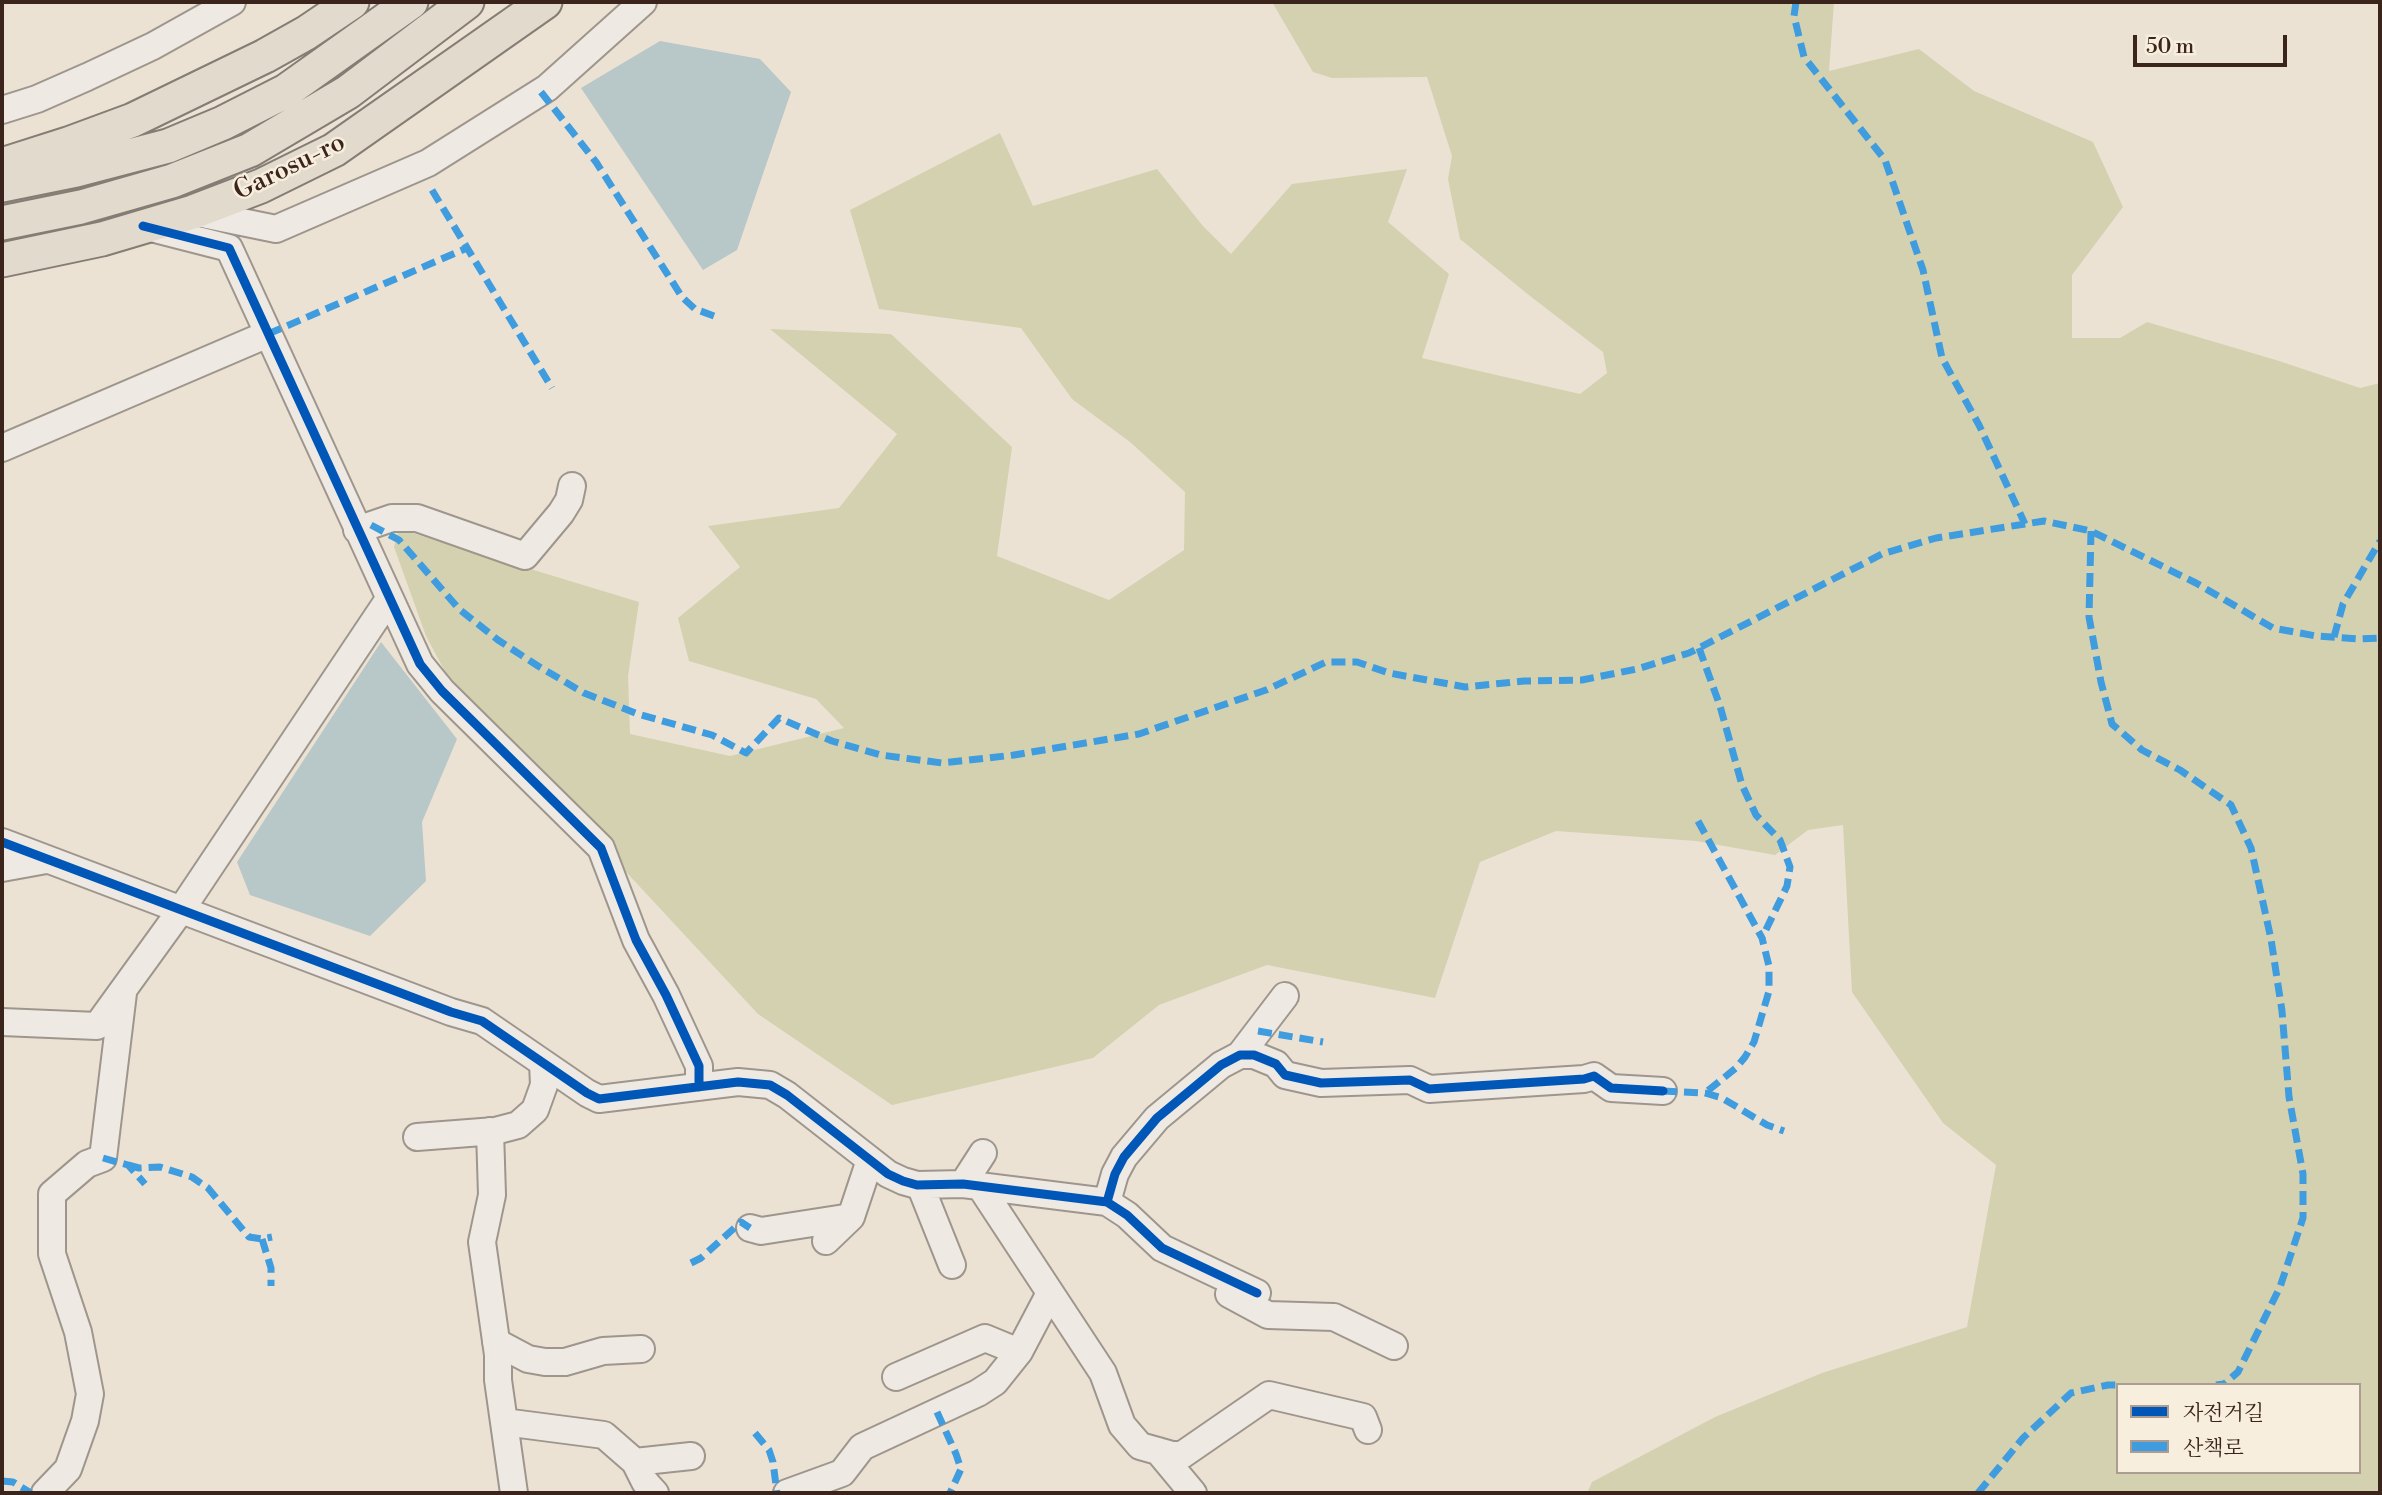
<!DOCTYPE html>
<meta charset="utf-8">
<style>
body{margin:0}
#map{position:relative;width:2382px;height:1495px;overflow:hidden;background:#ebe2d4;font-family:"Libre Bodoni","Noto Serif KR",serif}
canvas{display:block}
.frame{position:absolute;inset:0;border:4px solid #3b241c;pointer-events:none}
.legend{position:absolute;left:2116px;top:1383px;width:245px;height:91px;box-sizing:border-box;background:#f8eedd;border:2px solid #ac9d90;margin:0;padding:9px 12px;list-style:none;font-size:21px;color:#3b241c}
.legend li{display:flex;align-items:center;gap:14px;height:35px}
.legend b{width:35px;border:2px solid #ac9d90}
.scale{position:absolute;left:2133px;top:35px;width:154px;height:32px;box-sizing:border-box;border:4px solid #3b241c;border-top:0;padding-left:9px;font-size:21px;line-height:24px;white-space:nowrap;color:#3b241c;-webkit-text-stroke:5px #f8eedd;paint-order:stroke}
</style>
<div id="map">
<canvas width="2382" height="1495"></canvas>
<div class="frame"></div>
<ul class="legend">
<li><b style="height:9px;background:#0057b8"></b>자전거길</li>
<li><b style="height:9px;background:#3f9cdf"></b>산책로</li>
</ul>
<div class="scale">50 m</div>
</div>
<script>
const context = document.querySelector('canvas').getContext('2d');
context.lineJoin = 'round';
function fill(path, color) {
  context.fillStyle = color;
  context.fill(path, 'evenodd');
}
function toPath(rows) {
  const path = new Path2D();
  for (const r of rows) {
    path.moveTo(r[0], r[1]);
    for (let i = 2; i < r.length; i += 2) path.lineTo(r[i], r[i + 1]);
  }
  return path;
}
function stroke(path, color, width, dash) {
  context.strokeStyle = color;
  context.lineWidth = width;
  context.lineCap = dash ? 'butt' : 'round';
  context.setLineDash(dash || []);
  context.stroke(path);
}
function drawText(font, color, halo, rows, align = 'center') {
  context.font = font + ' "Libre Bodoni",serif';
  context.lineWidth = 5;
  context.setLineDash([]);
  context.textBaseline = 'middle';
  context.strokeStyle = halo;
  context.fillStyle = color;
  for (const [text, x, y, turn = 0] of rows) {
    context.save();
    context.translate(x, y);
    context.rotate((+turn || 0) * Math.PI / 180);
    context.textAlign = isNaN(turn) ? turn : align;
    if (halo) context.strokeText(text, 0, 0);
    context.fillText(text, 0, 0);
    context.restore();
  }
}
const green = toPath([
 [1272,2,1834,2,1829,71,1919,49,1974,91,2093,142,2123,207,2072,275,2072,338,2120,338,2147,322,2276,360,2360,388,2380,383,2380,1493,1587,1493,1592,1482,1715,1417,1822,1373,1967,1327,1996,1165,1943,1123,1852,992,1843,825,1808,830,1775,855,1696,841,1556,831,1480,862,1435,998,1267,965,1159,1005,1093,1058,892,1105,758,1014,588,831,467,713,426,636,394,547,399,529,639,602,628,676,630,734,730,756,844,728,816,699,689,661,678,618,740,567,708,526,839,508,897,434,770,329,891,334,1012,447,997,556,1109,600,1184,550,1185,492,1130,442,1072,399,1021,328,879,309,850,210,1000,133,1033,206,1157,169,1203,226,1231,254,1292,184,1407,169,1388,222,1449,274,1422,358,1580,394,1607,373,1603,352,1530,296,1460,239,1448,179,1452,156,1427,77,1332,78,1313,72],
 [2118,1385,2359,1385,2359,1472,2118,1472]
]);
const water = toPath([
 [660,41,760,59,791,92,737,250,703,270,581,88],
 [381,642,457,739,422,822,426,881,370,936,250,895,237,862]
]);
const minor = toPath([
 [2,110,37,99,87,77,153,46,232,2],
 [193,212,276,229,428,163,547,88,643,2],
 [143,226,229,248,420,664,442,691,601,848,636,940,666,995,699,1066,699,1087],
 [2,448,268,334],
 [357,530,392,518,417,518,525,556,561,513,569,500,572,486],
 [2,842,451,1012,482,1021,587,1093,599,1099,738,1082,770,1085,787,1095,888,1174,903,1181,917,1185,963,1184,1107,1202,1127,1215,1162,1248,1257,1293],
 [2,868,46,860],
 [2,1022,97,1026,181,910,389,599],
 [1240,1055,1285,996],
 [490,1131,492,1195,482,1242,498,1355,498,1380,514,1493],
 [417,1137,495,1131,518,1125,535,1110,544,1085,543,1063],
 [963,1184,983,1153],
 [920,1185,952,1265],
 [980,1186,1103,1373,1122,1425,1140,1446,1172,1455,1182,1455,1269,1395,1363,1417,1368,1430],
 [1107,1202,1115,1174,1124,1157,1157,1118,1221,1065,1240,1055,1254,1055,1276,1064,1285,1075,1321,1083,1410,1080,1429,1089,1584,1079,1594,1076,1611,1088,1663,1091],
 [750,1228,761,1231,851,1217],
 [826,1241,851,1217,870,1160],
 [1229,1294,1268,1315,1334,1317,1394,1346],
 [496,1342,528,1359,545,1362,565,1362,603,1351,641,1349],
 [896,1377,985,1338,1019,1352],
 [504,1422,604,1435,635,1462,691,1456],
 [1158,1451,1193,1493],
 [635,1462,645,1482,655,1493],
 [45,1493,68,1469,85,1421,90,1394,78,1332,52,1254,52,1194,87,1164,103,1158,123,993],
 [787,1493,842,1473,862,1447,978,1393,995,1382,1019,1352,1050,1293]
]);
const major = toPath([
 [2,165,68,144,133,120,265,56,306,33,352,2],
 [2,185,76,170,168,146,223,123,286,91,411,2],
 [2,223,81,207,172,181,250,150,348,92,467,2],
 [2,260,102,239,193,212,261,186,334,150,545,2]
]);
const quiet = toPath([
 [1796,2,1794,16,1804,57,1885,160,1923,270,1942,358,1979,425,2025,524],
 [541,92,596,162,682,297,695,309,714,316],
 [432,190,552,388],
 [268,334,467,248],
 [371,525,399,540,459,609,498,640,538,666,584,693,638,714,712,735,746,753,779,718,832,741,881,755,942,763,1014,755,1139,734,1266,690,1326,662,1357,662,1389,673,1465,687,1524,681,1582,680,1637,669,1689,653,1882,554,1936,538,2044,521,2091,531,2196,583,2273,628,2316,636,2359,639,2380,638],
 [2091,531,2089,617,2101,682,2112,724,2142,750,2180,770,2231,805,2251,848,2271,939,2282,1011,2289,1097,2303,1174,2303,1218,2280,1287,2238,1372,2224,1384,2216,1385],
 [2334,637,2343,604,2380,541],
 [1699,648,1720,706,1742,785,1756,815,1780,840,1790,867,1787,886,1762,938],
 [1698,821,1762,938,1769,966,1769,991,1754,1042,1745,1057,1736,1068,1705,1093],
 [1258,1031,1323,1042],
 [1663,1091,1705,1093,1722,1098,1767,1125,1784,1131],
 [103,1158,128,1165,145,1184],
 [128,1165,139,1168,160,1167,192,1177,208,1188,249,1237,262,1239,272,1237],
 [262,1239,271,1268,271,1286],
 [691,1263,701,1258,741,1222,750,1228],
 [937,1412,956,1454,961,1469,950,1493],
 [755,1433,769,1450,773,1462,777,1493],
 [2,1481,13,1482,31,1493],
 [1978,1493,2023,1438,2071,1393,2108,1385,2118,1385]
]);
const cycleway = toPath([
 [143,226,229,248,420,664,442,691,601,848,636,940,666,995,699,1066,699,1087],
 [2,842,451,1012,482,1021,587,1093,599,1099,738,1082,770,1085,787,1095,888,1174,903,1181,917,1185,963,1184,1107,1202,1127,1215,1162,1248,1257,1293],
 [1107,1202,1115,1174,1124,1157,1157,1118,1221,1065,1240,1055,1254,1055,1276,1064,1285,1075,1321,1083,1410,1080,1429,1089,1584,1079,1594,1076,1611,1088,1663,1091]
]);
const streetNames = [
 ["Garosu-ro",290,168,-26]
];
fill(green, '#d4d1b0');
fill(water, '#b8c7c7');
stroke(minor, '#9e968d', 30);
stroke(major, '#857c74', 37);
stroke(minor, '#eeeae3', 26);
stroke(major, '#e2dacd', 33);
stroke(quiet, '#3f9cdf', 7, [14, 7]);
stroke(cycleway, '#0057b8', 9);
drawText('26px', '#3b241c', '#f8eedd', streetNames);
</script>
